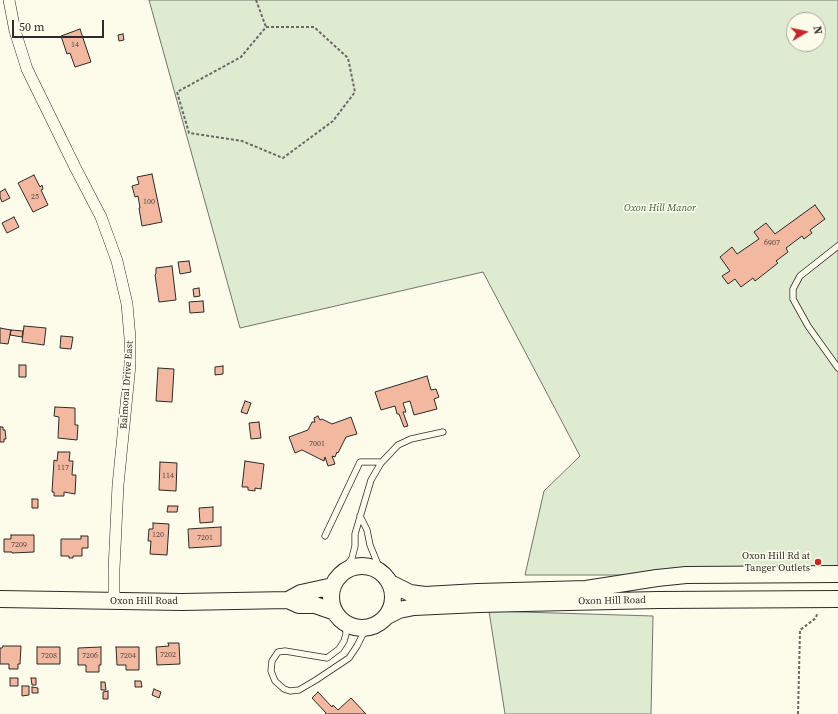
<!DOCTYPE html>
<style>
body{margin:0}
#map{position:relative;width:838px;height:714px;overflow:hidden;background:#fdfbea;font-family:"Source Serif 4",serif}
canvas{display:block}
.north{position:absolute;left:786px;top:12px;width:40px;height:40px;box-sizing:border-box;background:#fdfbea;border:1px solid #a9a89e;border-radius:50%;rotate:81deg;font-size:11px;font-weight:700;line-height:16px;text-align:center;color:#2b2b2b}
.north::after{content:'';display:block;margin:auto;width:14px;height:18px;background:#c62828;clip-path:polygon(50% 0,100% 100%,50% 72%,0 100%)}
.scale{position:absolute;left:12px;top:20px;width:92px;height:18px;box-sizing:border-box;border:2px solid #2b2b2b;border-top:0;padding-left:5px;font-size:12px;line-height:14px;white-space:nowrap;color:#2b2b2b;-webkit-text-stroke:3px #fdfbea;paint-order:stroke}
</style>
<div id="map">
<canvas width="838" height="714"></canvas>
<div class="north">N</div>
<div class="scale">50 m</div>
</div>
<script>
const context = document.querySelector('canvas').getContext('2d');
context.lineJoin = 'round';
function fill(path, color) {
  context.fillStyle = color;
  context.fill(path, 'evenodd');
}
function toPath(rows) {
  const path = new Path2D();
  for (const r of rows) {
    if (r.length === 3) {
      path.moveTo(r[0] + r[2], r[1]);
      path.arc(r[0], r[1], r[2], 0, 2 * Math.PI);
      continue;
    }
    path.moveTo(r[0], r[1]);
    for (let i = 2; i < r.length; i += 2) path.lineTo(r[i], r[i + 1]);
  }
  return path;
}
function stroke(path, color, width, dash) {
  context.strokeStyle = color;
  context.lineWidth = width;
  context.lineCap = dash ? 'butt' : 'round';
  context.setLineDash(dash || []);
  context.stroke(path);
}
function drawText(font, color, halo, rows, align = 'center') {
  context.font = font + ' "Source Serif 4",serif';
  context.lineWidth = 3;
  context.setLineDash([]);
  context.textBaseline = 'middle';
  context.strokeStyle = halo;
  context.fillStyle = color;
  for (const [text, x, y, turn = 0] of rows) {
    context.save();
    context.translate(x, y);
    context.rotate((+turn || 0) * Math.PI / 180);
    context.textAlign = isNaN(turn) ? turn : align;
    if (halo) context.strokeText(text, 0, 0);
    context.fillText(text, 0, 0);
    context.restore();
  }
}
const green = toPath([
 [149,0,838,0,838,572,741,575,525,575,544,491,580,456,483,272,240,328,149,0],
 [794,20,818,20,818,44,794,44,794,20],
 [489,611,653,616,651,714,505,714,489,611]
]);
const building = toPath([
 [80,29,91,62,75,67,70,53,67,54,61,36,80,29],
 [123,34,124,40,119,41,118,35,123,34],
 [152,174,162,222,142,226,139,208,140,208,138,196,135,197,132,186,139,184,137,177,152,174],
 [34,175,40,187,42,185,43,189,41,190,48,205,33,212,18,183,34,175],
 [5,189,10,198,2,202,0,197,0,192,5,189],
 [815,205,825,219,810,230,812,233,804,239,802,236,786,248,788,252,776,261,778,263,755,281,753,278,741,287,735,279,728,284,722,276,730,271,720,257,732,247,737,254,759,239,754,232,766,223,775,234,815,205],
 [14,217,19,227,7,233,2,223,14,217],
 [189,261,191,272,180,274,178,262,189,261],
 [172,266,176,300,159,302,155,275,156,274,156,268,172,266],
 [199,288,200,296,194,297,193,289,199,288],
 [203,301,204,312,190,313,189,302,203,301],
 [24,326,46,328,44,345,22,342,24,326],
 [0,328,11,330,8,344,0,343,0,328],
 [11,330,23,331,22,337,10,335,11,330],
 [61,336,73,337,71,349,60,348,61,336],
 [19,365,26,365,26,377,19,377,19,365],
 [223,366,223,374,215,375,215,367,223,366],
 [158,368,174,369,172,402,156,401,158,368],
 [427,376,431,390,436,389,439,397,434,399,437,409,414,415,410,401,403,403,406,412,403,412,408,426,404,427,399,414,397,414,395,406,381,410,375,392,427,376],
 [245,401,251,403,247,414,241,412,245,401],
 [55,407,75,408,75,425,78,425,77,440,58,438,59,417,54,416,55,407],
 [318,416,320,420,322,419,332,424,351,417,357,434,346,437,338,453,337,452,335,457,332,456,335,464,328,466,325,457,324,461,302,450,295,453,289,437,308,430,312,422,315,422,314,418,318,416],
 [259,422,261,438,251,439,249,423,259,422],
 [0,427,3,427,3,430,5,430,6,439,4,439,4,442,0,442,0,427],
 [58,452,70,452,69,461,73,461,72,475,76,475,75,494,64,492,64,496,54,496,54,492,52,492,54,460,57,461,58,452],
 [245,461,264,464,261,489,255,488,255,491,248,490,248,487,242,487,245,461],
 [160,462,177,463,176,491,159,490,160,462],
 [32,499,38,499,38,508,32,508,32,499],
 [168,506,178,506,177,512,167,512,168,506],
 [213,507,213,522,200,523,199,508,213,507],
 [153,523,169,524,167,555,150,554,151,541,148,541,149,529,153,529,153,523],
 [221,527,221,546,189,548,188,529,221,527],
 [11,535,34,535,34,552,12,553,12,552,4,552,4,539,11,539,11,535],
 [81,536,88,536,88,548,82,548,82,556,73,556,73,558,69,558,69,556,61,556,61,539,81,539,81,536],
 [168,643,179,643,180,664,157,665,156,647,169,646,168,643],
 [3,646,21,646,20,664,18,664,18,669,9,669,9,664,0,664,0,648,2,648,3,646],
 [37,647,60,647,60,664,37,664,37,647],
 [101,647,101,665,99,665,99,672,86,672,86,665,78,665,78,648,101,647],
 [116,647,139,647,139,670,126,670,126,665,117,665,116,647],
 [10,678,18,678,18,686,10,686,10,678],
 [31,678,36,678,36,685,32,685,31,678],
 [135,681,141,681,142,687,135,687,135,681],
 [101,682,105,682,106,690,101,690,101,682],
 [22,686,29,686,29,695,22,696,22,686],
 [32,687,38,688,38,693,32,693,32,687],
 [154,689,161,692,159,698,152,695,154,689],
 [108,691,108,699,103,699,103,692,108,691],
 [318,692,332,707,333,705,338,710,351,698,366,714,325,714,326,713,312,698,318,692]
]);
const path = toPath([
 [256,0,266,27],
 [266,27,314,27,348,58,355,92,333,121,283,158,242,141,189,133,177,92,241,57,266,27],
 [798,714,800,630,816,618,817,614]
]);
const lane = toPath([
 [838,246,800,276,793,289,793,299,808,326,838,368],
 [360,516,367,530,370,545,381,572],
 [325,536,360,462,381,462],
 [341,574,352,558,355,546,355,534,371,480,381,463,398,445,411,439,443,432],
 [346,622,346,634,344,641,339,649,327,658,285,651,278,652,272,661,271,671,275,681,284,689,290,691,299,690,316,680,349,658,357,646,366,628]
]);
const street = toPath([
 [9,0,15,31,27,69,75,167,101,217,117,261,127,304,130,338,130,365,118,485,114,569,114,601]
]);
const secondary = toPath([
 [362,597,31],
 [390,583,410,593,425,595,478,592,586,589,657,578,686,575,838,574],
 [0,599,182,602,288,600,301,593,333,586],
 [288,600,299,605,315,605,335,612],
 [387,616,399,610,414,607,479,604,658,600,838,599]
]);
const markers = [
 [818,562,4,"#c62828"]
];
const numberNames = [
 ["14",75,45],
 ["25",35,197],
 ["100",149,202],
 ["6907",772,243],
 ["7001",317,444],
 ["117",63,468],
 ["114",168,476],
 ["120",158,535],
 ["7201",205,538],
 ["7209",19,545],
 ["7202",168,655],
 ["7208",49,656],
 ["7206",90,656],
 ["7204",128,656]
];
const parkNames = [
 ["Oxon Hill Manor",660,208]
];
const streetNames = [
 ["Balmoral Drive East",127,385,-86],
 ["Oxon Hill Road",144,601],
 ["Oxon Hill Road",612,601,-1]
];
const poiNames = [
 ["Oxon Hill Rd at",810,556],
 ["Tanger Outlets",810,568]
];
fill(green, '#deebd1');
stroke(green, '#74746e', 1);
fill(building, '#f2b8a0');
stroke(building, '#2b2b2b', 1);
stroke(lane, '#2b2b2b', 7);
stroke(street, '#2b2b2b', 12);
stroke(secondary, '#2b2b2b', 18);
stroke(path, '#6a6964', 2, [3, 2]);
stroke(lane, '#fdfbea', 5.5);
stroke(street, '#fdfbea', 11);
stroke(secondary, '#fdfbea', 16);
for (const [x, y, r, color] of markers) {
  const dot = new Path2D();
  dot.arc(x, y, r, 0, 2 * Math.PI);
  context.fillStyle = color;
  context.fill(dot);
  stroke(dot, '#fdfbea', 1.5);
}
drawText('8px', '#5d4e48', null, numberNames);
drawText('italic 10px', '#34623c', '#fdfbea', parkNames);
drawText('10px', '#2b2b2b', '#fdfbea', streetNames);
drawText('10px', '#2b2b2b', '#fdfbea', poiNames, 'right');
</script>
